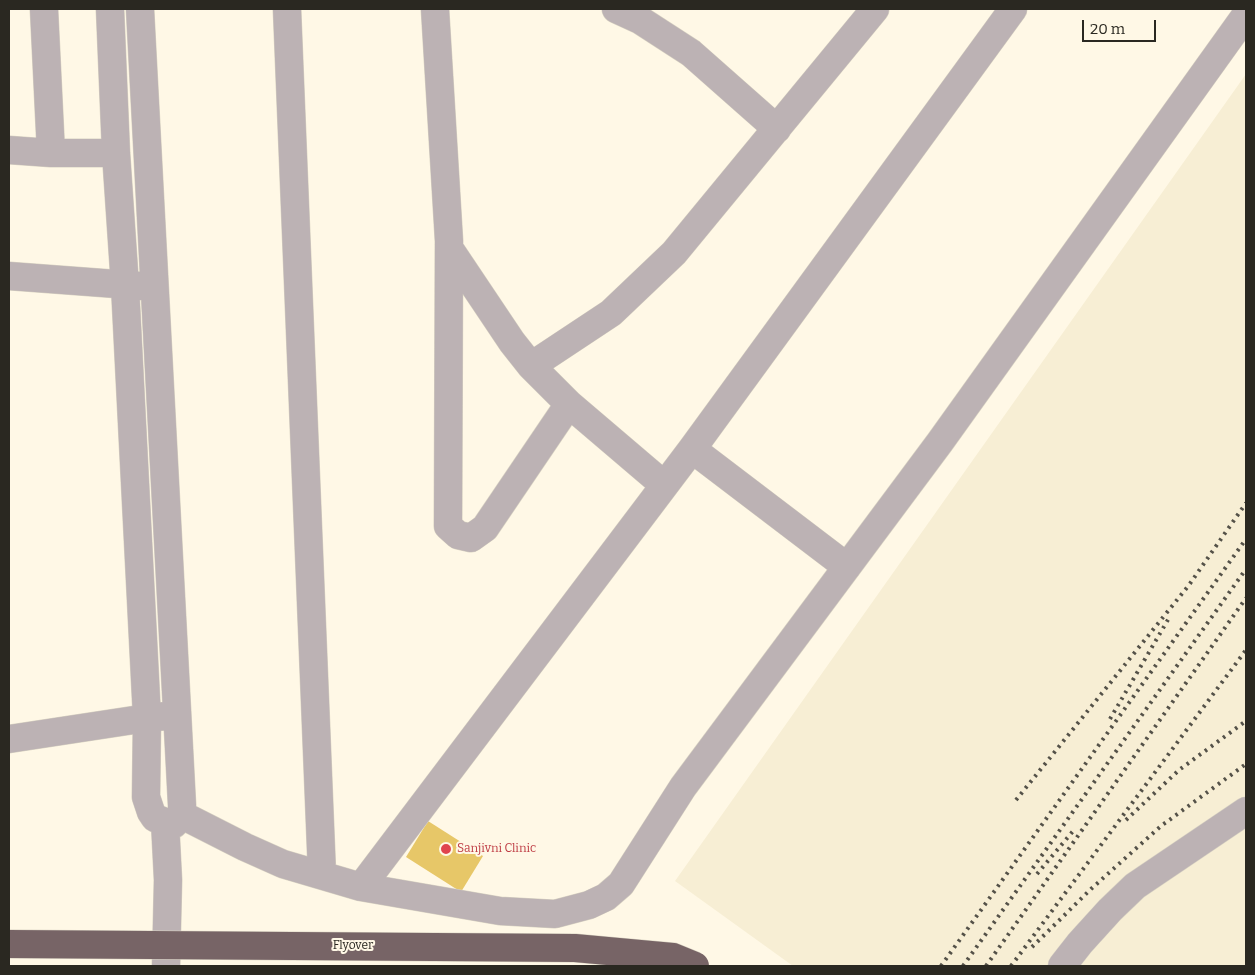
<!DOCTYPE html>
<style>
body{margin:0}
#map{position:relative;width:1255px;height:975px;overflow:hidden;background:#fff8e6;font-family:Bitter,serif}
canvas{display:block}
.frame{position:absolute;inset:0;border:10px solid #2a2821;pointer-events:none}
.scale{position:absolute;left:1082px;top:20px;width:74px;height:22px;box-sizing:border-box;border:2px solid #2a2821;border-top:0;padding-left:6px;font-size:15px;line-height:18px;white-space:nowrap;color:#2a2821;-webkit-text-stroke:4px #fff8e6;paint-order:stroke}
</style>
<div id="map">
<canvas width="1255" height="975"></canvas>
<div class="frame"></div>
<div class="scale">20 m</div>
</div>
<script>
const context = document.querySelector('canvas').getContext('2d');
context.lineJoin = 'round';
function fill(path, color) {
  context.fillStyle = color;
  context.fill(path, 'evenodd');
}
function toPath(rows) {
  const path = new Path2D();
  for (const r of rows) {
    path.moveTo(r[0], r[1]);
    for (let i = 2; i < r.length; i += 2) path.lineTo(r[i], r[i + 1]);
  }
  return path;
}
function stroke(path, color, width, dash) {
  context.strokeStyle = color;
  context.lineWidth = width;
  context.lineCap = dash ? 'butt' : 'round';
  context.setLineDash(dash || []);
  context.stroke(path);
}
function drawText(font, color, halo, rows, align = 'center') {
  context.font = font + ' Bitter,serif';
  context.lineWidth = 4;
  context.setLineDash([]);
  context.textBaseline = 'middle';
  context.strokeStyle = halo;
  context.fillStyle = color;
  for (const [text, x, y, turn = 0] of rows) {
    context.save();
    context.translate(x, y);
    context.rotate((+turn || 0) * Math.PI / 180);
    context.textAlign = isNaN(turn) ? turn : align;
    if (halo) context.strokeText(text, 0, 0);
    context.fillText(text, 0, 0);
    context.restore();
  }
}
const built = toPath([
 [1246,74,1246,966,793,966,675,881]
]);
const building = toPath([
 [428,821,483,856,461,892,406,857]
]);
const minor = toPath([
 [44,9,51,153],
 [110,9,116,153,125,286,147,718,146,797,151,812,155,818,165,822,174,824,182,815,182,805,140,9],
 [287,9,322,874],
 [435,9,449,241,448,526,458,535,471,538,485,528,569,404],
 [616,9,640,20,691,53,777,129],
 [9,150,51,153,116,153],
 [449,248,512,342,531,366,569,404,664,485],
 [9,276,143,286],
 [531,366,611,313,674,253,875,9],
 [692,449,847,567],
 [9,739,147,718,166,716],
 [182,815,245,847,283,864,361,887,500,911,555,914,589,905,606,897,621,884,683,787,940,442,1246,15],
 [165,822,168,880,166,966],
 [361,887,692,449,1013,9],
 [1062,966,1080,943,1110,910,1135,886,1246,811]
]);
const rail = toPath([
 [1110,719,1169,618],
 [1016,800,1189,585,1246,503],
 [1126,820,1179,770,1246,721],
 [1037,874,1074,830],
 [1032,947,1091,889,1161,826,1246,764],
 [941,966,1246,539],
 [963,966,1246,569],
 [986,966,1246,598],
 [1011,966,1246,650]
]);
const highwayBridge = toPath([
 [9,944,575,948,673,957,695,966]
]);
const markers = [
 [446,849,6,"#e0444e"]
];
const healthNames = [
 ["Sanjivni Clinic",457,849]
];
const streetNames = [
 ["Flyover",353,946]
];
fill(built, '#f7eed4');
fill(building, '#e7c768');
stroke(minor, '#d9d3c3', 29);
stroke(minor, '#bcb2b4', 28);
stroke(rail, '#545148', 4, [2.5, 5]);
stroke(highwayBridge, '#d9d3c3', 29, []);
stroke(highwayBridge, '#776466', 28);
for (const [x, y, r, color] of markers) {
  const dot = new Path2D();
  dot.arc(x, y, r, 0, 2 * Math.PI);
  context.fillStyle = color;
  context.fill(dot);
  stroke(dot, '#fff8e6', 2);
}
drawText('12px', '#be3a42', '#fff8e6', healthNames, 'left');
drawText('12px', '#2a2821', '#fff8e6', streetNames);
</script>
